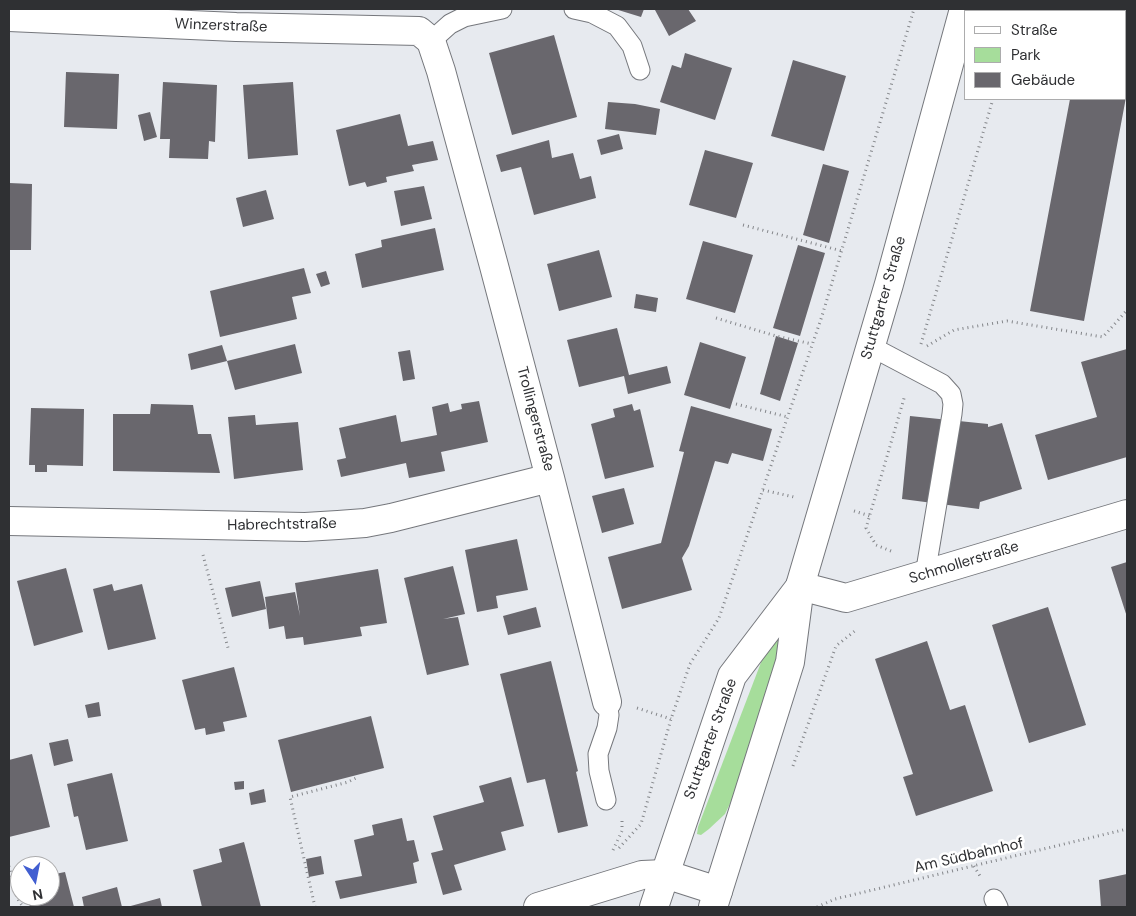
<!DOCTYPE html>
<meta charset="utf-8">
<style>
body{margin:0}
#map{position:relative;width:1136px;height:916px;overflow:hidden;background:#e7eaef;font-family:"DM Sans",sans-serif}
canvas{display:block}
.frame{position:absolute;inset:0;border:10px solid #2f3033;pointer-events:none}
.legend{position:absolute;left:964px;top:10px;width:162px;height:90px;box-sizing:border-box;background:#fff;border:1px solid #acacad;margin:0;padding:6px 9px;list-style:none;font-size:15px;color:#2f3033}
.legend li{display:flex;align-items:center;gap:10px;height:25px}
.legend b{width:25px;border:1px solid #acacad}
.north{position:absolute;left:10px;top:856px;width:50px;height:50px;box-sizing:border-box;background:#fff;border:1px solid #acacad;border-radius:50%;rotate:169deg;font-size:14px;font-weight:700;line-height:20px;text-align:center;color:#2f3033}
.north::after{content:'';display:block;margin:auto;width:18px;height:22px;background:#415ed1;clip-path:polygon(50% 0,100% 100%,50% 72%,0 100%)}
</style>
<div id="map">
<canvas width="1136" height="916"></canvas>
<div class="frame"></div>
<ul class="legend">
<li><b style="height:6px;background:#fff"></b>Straße</li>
<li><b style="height:14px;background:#a6dd9b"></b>Park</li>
<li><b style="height:14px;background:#69676d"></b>Gebäude</li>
</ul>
<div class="north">N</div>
</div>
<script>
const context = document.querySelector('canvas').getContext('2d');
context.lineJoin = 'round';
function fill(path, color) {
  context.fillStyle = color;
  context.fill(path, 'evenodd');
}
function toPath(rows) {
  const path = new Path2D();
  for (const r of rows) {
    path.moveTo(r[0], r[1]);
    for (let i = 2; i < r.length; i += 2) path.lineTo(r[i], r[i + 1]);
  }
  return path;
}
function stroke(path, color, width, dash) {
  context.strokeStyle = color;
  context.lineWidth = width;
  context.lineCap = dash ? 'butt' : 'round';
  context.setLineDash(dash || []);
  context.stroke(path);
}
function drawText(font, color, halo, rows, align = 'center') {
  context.font = font + ' "DM Sans",sans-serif';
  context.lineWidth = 5;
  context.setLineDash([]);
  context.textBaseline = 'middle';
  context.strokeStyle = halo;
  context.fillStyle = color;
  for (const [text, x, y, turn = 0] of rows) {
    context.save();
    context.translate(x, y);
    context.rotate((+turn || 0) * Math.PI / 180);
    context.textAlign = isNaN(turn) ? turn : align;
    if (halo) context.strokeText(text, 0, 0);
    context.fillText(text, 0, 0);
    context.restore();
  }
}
const green = toPath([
 [782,631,789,632,737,789,725,814,709,829,701,835,697,834,698,827,765,652]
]);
const building = toPath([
 [615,9,644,9,641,17],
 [657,9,688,9,696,21,669,36,655,10],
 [1087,9,1127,9,1127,92,1084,321,1030,311,1070,99,1125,99,1125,11,1087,11],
 [554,35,577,117,512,135,489,53],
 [685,53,732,68,715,120,660,102,672,65,681,68],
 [793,60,846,76,824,151,771,136],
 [66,72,119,74,117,129,64,127],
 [163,82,217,85,215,142,209,141,208,159,169,158,170,139,160,139],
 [293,82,298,155,248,159,243,85],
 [608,102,635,104,660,109,656,135,605,129],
 [150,112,157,137,144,141,138,115],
 [400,114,408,146,433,141,438,160,412,165,414,171,386,177,387,182,367,187,365,182,349,186,336,130],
 [619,134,623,149,601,155,597,140],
 [549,140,552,158,573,153,580,179,591,176,596,198,534,215,521,167,501,172,496,155],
 [705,150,753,163,736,218,689,205],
 [823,164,849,171,829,243,803,235],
 [9,183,32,184,31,250,9,250],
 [424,186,432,219,401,226,394,191],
 [266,190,274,219,243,227,236,198],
 [435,228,444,270,362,288,355,254,382,247,381,240],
 [703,241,753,255,735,313,686,299],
 [798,245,825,253,800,336,773,328],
 [599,250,612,297,559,311,547,264],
 [304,268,311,293,292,297,297,319,220,337,210,291],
 [326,271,330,284,321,287,316,274],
 [636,294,658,298,656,312,634,308],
 [617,328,629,375,667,366,671,383,628,394,624,376,579,387,567,340],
 [776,336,798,343,780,401,760,394],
 [700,342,746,357,730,409,684,395],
 [295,344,302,373,235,390,227,361],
 [222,345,227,361,191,370,188,354],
 [1127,349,1127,457,1048,480,1035,435,1097,417,1081,362],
 [410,350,415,379,403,381,398,352],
 [479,401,488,442,441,452,445,471,409,478,406,463,341,477,337,460,346,458,339,428,396,415,401,442,437,435,432,407,448,403,450,412,462,409,461,404],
 [151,404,193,405,198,434,211,434,220,473,113,471,113,414,150,414],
 [632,404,634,411,640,409,654,467,605,479,591,424,615,417,613,409],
 [691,406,772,429,763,461,732,453,728,464,715,461,689,546,682,558,692,590,622,609,608,557,661,543,684,452,679,451],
 [31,408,84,409,83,466,47,465,47,472,35,472,35,465,29,465],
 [255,415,256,425,298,422,303,470,234,479,228,417],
 [910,416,988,424,988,427,1002,423,1022,489,980,502,979,509,902,499],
 [624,488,634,524,602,533,592,496],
 [517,539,528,590,496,596,498,608,477,612,465,550],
 [1127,562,1127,617,1111,567],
 [453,566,465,614,443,619,458,617,469,665,427,675,404,578],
 [66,568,83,632,34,646,17,581],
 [378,569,387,623,360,627,362,636,304,645,303,637,286,639,284,626,269,629,265,597,295,592,300,616,295,583],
 [260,581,266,609,232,617,225,588],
 [112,584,114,591,142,584,156,639,108,650,93,589],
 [536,607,541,627,508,635,503,616],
 [1048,607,1086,725,1029,743,992,625],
 [927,641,950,710,965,705,993,791,916,816,903,777,913,774,875,659],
 [551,661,578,771,576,772,588,826,558,833,545,779,527,783,500,674],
 [234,667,247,717,223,722,225,731,206,735,205,728,195,730,182,680],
 [99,702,101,716,88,718,85,705],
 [371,716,384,768,291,792,278,740],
 [68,739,73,761,54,766,49,743],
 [32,754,50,827,9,837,9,760],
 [112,773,128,841,86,850,78,816,74,817,67,784],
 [511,777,524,826,501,832,506,850,454,865,462,890,443,895,431,853,443,850,433,816,484,802,479,786],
 [244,781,244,789,235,790,234,782],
 [264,789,266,802,251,805,249,793],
 [402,818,407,841,414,840,419,861,413,863,417,883,340,899,335,881,362,876,354,840,374,835,372,825],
 [244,842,261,907,202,907,193,870,222,862,219,849],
 [321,856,324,874,309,877,306,859],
 [65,872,74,907,30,907,27,896,50,896,50,875],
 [1127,874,1127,907,1101,907,1099,880],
 [117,887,122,907,84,907,82,897],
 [160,898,162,907,127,907]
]);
const path = toPath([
 [1018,11,1019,9],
 [743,225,842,251],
 [716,318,776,336,812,344],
 [921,344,993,99],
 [927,346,954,330,1007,321,1103,337,1127,310],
 [736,404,788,417],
 [763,490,794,497],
 [854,511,870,516],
 [891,551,876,545,866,528,905,395],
 [203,555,228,648],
 [637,708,671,719],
 [793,766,836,646,856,630],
 [619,848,641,824,671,719,690,664,719,618,822,316,914,9],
 [613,850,622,831,622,821],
 [9,866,17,898,23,907],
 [974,866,980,876],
 [315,907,290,797,348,782,358,777],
 [817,907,835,899,1127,829]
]);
const service = toPath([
 [574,9,592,13,617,26,632,46,640,70],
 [431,41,450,24,464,17,502,9],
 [870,346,942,384,951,394,953,404,952,414,925,575],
 [606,800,599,771,598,754,607,728,609,715,607,702],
 [994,899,998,907]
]);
const minor = toPath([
 [9,17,236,27,419,31,431,41,441,71,494,266,550,478,607,702],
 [9,521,305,527,338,525,365,523,391,518,550,478],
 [800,586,846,598,1127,514],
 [665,874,718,891]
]);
const tertiary = toPath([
 [538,907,642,875,665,874]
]);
const primary = toPath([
 [654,907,732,676,799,588],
 [713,907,790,662,800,586,889,284,964,9]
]);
const streetNames = [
 ["Winzerstraße",221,26,2],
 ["Stuttgarter Straße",884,298,-74],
 ["Trollingerstraße",535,419,75],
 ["Habrechtstraße",282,525,-1],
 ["Schmollerstraße",964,563,-17],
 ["Stuttgarter Straße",711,739,-70],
 ["Am Südbahnhof",969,856,-13]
];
fill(green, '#a6dd9b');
fill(building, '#69676d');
stroke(service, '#75777c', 21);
stroke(minor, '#75777c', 30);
stroke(tertiary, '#75777c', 30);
stroke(primary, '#75777c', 30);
stroke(path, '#84868a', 3, [1, 4]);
stroke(service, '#fff', 19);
stroke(minor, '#fff', 28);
stroke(tertiary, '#fff', 28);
stroke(primary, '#fff', 28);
drawText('15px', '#2f3033', '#fff', streetNames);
</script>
